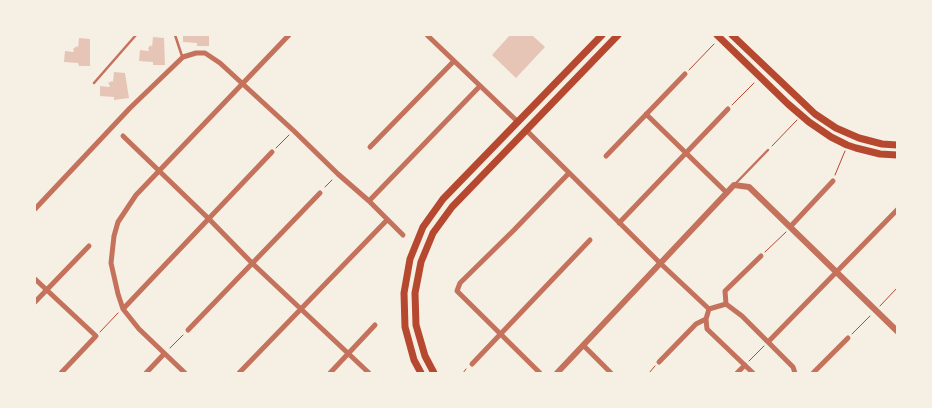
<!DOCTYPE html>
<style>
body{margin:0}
#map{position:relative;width:932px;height:408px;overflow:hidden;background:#f6efe4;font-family:Raleway,sans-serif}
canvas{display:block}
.frame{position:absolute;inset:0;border:36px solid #f6efe4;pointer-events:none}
</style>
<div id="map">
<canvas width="932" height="408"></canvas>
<div class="frame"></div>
</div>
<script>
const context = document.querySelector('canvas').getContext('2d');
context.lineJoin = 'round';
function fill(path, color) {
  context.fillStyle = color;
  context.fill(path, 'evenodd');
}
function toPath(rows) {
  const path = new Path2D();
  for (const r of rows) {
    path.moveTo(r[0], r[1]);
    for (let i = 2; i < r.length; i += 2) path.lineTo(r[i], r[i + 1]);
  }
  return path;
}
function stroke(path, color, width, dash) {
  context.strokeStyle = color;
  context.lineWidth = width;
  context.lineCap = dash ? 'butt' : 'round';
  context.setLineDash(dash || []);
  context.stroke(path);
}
const building = toPath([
 [183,35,209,35,209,46,197,46,197,43,183,42],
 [510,35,534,35,533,36,545,47,516,78,492,55],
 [153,37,164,38,165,65,153,65,153,62,139,61,140,50,148,51,149,50,148,48,151,45,152,47],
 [79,38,90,39,90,66,79,66,78,63,64,62,65,51,73,52,74,51,73,49,77,46,78,48],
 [114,72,125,73,129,98,114,100,114,97,100,96,100,86,109,87,110,86,108,83,112,81,113,82]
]);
const path = toPath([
 [689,70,714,44],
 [732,105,754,83],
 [772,146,797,120],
 [276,148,289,135],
 [835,175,845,151],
 [325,187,332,180],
 [765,252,786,232],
 [880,306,897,288],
 [100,332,118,313],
 [852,334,870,316],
 [170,348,183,335],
 [749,361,764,346],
 [463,373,466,369],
 [649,373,655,366]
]);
const service = toPath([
 [175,35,182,56],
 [94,83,136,35],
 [735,184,768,150]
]);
const minor = toPath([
 [427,35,518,122],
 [646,114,727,193],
 [526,130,660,263,709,309],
 [123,136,209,219,252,263,369,373],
 [370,147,454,61],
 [606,156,685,74],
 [369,201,480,86],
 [35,209,130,108,183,57,196,53,205,53,220,63,294,131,338,174,369,201,403,235],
 [619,223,728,109],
 [790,227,833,181],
 [35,279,96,336,61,373],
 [35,302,89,246],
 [726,304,725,291,761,256],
 [123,309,272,152],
 [709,309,726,304,742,316,793,367,795,373],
 [709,309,706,319,707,329,753,373],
 [188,330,320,193],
 [768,342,897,210],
 [583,345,611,373],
 [659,362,696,324,706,319],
 [472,364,590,240],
 [146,373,164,354],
 [185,373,139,329,123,309,118,294,111,263,114,236,118,222,136,195,289,35],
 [239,373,387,220],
 [330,373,375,325],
 [540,373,457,291,460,283,514,230,569,173],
 [737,373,745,365],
 [813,373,848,338]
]);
const tertiary = toPath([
 [557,373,734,185,749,187,897,331]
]);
const secondary = toPath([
 [717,35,788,104,809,122,831,137,847,145,856,148,880,154,897,155],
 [732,35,815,114,836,128,859,138,882,144,897,145],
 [421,373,414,360,405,327,404,293,410,259,423,227,443,199,602,35],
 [434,373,425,356,416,325,415,293,421,262,433,233,452,207,618,35]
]);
fill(building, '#e6c5b7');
stroke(path, '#b5482f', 1);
stroke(service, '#c5725c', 2.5);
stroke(minor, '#c5725c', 5);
stroke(tertiary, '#c5725c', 6);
stroke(secondary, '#b5482f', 7);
</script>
